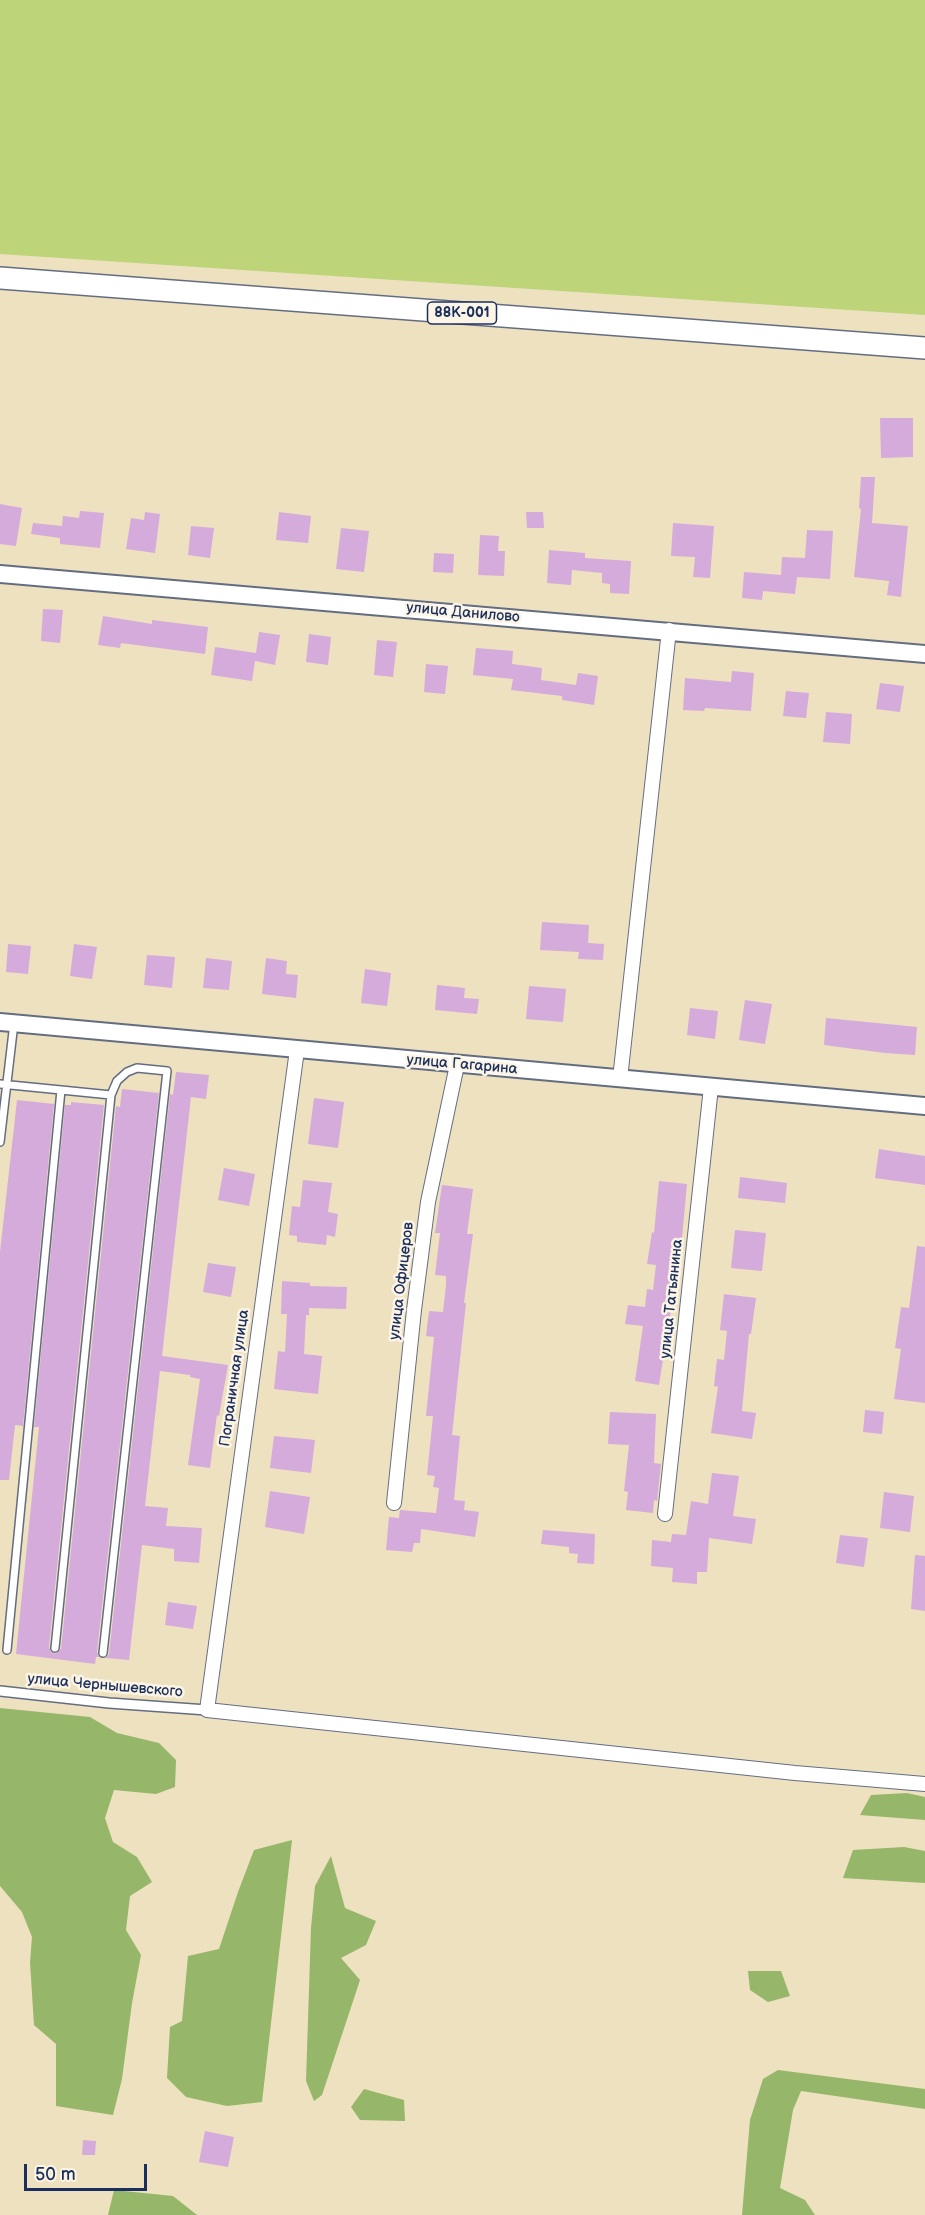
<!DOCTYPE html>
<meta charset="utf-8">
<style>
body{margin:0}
#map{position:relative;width:925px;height:2215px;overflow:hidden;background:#ede1c0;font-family:"Balsamiq Sans",sans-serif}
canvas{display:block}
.scale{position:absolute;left:24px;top:2164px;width:123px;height:27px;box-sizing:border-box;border:3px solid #1b2f5e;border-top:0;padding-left:8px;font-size:18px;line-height:21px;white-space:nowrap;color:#1b2f5e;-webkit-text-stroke:4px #fcf5e5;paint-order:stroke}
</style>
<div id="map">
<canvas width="925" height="2215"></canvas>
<div class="scale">50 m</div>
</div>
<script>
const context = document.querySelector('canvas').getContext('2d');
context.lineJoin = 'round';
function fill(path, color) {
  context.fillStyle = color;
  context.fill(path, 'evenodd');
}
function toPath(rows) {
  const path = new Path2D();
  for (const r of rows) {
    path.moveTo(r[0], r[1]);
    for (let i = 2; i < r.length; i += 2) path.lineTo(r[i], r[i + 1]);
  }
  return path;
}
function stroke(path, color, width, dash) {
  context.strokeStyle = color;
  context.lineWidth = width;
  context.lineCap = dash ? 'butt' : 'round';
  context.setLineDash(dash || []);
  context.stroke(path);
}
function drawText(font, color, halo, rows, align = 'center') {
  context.font = font + ' "Balsamiq Sans",sans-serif';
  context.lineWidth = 5;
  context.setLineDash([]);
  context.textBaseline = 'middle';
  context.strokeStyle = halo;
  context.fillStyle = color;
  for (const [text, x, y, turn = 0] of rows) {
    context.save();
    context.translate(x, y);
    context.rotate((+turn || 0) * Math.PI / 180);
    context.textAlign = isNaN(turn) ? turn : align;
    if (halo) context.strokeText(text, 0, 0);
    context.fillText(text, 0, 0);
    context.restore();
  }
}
const green = toPath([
 [0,0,925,0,925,315,0,254]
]);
const forest = toPath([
 [0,1708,90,1717,117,1733,159,1743,176,1760,175,1787,156,1794,114,1790,105,1818,113,1842,137,1857,152,1882,130,1896,126,1930,141,1955,132,2003,122,2079,113,2115,56,2106,56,2044,34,2025,30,1962,32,1937,22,1912,0,1886],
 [907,1793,925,1797,925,1820,860,1815,871,1795],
 [292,1840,262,2102,227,2106,186,2097,167,2078,170,2027,182,2021,188,1956,219,1949,238,1892,254,1850],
 [904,1847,925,1851,925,1883,843,1878,853,1850],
 [331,1856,345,1908,376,1921,366,1945,341,1958,360,1980,322,2095,314,2101,306,2081,311,1928,315,1886],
 [748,1971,781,1971,790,1996,768,2002,750,1990],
 [778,2070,925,2089,925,2109,801,2091,793,2110,780,2188,805,2200,815,2215,742,2215,750,2120,763,2079],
 [364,2089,404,2100,405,2121,360,2120,351,2107],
 [114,2190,173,2196,197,2215,108,2215]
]);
const building = toPath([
 [880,418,913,418,913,457,881,458],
 [861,477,875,477,872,523,908,526,901,597,887,595,889,581,854,577,861,509,859,508],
 [0,504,22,508,16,546,0,544],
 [80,511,104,513,100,548,60,544,60,538,31,534,33,523,62,526,63,516,79,518],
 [145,512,160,514,155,553,126,549,131,518,144,520],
 [279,512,311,516,308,543,276,540],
 [526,512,543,512,544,528,527,528],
 [673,523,714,526,710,578,693,577,695,557,671,556],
 [191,526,214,528,210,558,188,555],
 [341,528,369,531,364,572,336,569],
 [807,530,833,531,830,579,797,577,795,594,763,591,762,600,742,598,744,572,781,575,782,557,805,558],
 [480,535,499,536,498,551,505,551,504,576,478,575],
 [549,550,585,553,585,558,631,561,629,594,610,593,610,584,602,583,602,573,572,570,571,585,547,583],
 [434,553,454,554,453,573,433,572],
 [43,609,63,610,60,643,41,641],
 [103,616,152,624,152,620,208,627,205,654,121,643,120,648,98,645],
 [259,632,280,635,275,665,255,661,252,681,211,675,215,647,256,653],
 [309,634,331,637,328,665,306,662],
 [377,640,397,642,393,677,374,675],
 [476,648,513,651,512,664,542,668,541,680,576,685,578,673,598,676,594,705,562,700,562,696,511,690,513,679,473,675],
 [426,664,448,666,445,694,424,692],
 [732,671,754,673,751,711,705,708,704,711,683,710,685,678,731,682],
 [880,683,904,686,900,712,876,709],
 [786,691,809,693,806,718,783,716],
 [826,712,852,714,850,744,823,742],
 [542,922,589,925,588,943,604,944,603,960,578,959,579,952,540,950],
 [8,944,31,946,28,974,6,972],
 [74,944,97,947,92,979,70,976],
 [147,955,175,957,172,988,144,985],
 [206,958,232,961,229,990,203,988],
 [266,958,287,961,286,974,298,975,296,998,262,994],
 [365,969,391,973,387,1006,361,1003],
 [437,985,465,988,464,998,479,999,477,1014,435,1010],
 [529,986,566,989,563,1022,526,1019],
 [745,1000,772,1004,765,1044,739,1040],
 [690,1008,718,1011,715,1039,687,1035],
 [826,1018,917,1027,915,1055,885,1053,824,1045],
 [176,1072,209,1075,206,1099,191,1097,162,1356,228,1365,219,1416,217,1415,210,1468,188,1465,200,1379,190,1377,190,1375,160,1371,145,1506,168,1508,166,1526,202,1528,199,1563,174,1561,174,1549,142,1545,129,1660,106,1658,109,1654,170,1094,173,1095],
 [122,1089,159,1093,97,1652,99,1657,96,1657,95,1664,16,1654,39,1427,34,1427,65,1105,71,1105,71,1102,104,1105,49,1647,51,1652,55,1654,61,1649,116,1106,120,1107],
 [314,1098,344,1102,338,1148,308,1144],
 [17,1100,54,1104,23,1426,15,1425,9,1480,0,1480,0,1252],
 [879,1149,925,1156,925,1185,875,1178],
 [224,1168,255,1174,249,1206,218,1200],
 [740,1177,787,1183,785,1203,738,1198],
 [303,1180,332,1183,328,1212,338,1214,335,1237,327,1235,326,1245,297,1242,297,1236,289,1235,292,1206,300,1207],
 [659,1181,687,1184,682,1238,659,1385,635,1381,643,1326,625,1324,628,1305,645,1307,647,1289,653,1290,656,1265,647,1264,652,1232,654,1233],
 [442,1185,473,1189,467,1234,473,1234,464,1303,466,1303,452,1435,460,1436,454,1500,465,1501,464,1510,479,1512,475,1537,421,1529,420,1543,414,1543,412,1552,386,1550,389,1517,399,1518,400,1510,436,1513,439,1488,433,1487,435,1476,427,1475,433,1416,426,1416,434,1337,426,1336,429,1311,443,1312,446,1285,446,1276,435,1275,440,1233,435,1233],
 [735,1230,766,1233,762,1271,731,1268],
 [917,1246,925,1247,925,1403,894,1399,901,1349,895,1348,901,1307,909,1308],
 [208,1263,236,1267,231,1297,203,1292],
 [282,1281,310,1283,310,1286,347,1287,346,1309,309,1308,309,1315,306,1315,304,1354,322,1356,318,1394,274,1389,278,1351,285,1352,287,1314,281,1314],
 [724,1294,756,1298,751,1334,749,1334,742,1411,756,1413,752,1439,711,1433,718,1387,714,1386,717,1359,724,1360,727,1331,720,1330],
 [865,1410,884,1412,882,1434,863,1432],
 [610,1412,656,1414,654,1463,661,1464,657,1501,654,1500,653,1513,626,1510,628,1492,624,1491,629,1445,608,1444],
 [274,1436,315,1440,311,1473,270,1468],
 [712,1473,739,1476,733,1516,756,1519,752,1544,709,1538,707,1572,697,1572,697,1584,672,1582,673,1568,651,1566,652,1540,671,1542,672,1534,686,1535,691,1501,708,1504],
 [270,1491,310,1497,304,1534,265,1527],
 [884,1492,914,1496,910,1532,880,1528],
 [543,1530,595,1534,594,1564,577,1563,578,1554,569,1553,569,1547,541,1544],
 [840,1535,868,1538,864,1567,836,1563],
 [915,1555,925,1556,925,1611,911,1609],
 [168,1602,197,1606,193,1629,165,1625],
 [205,2131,234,2137,228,2167,199,2162],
 [83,2140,96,2141,95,2155,82,2155]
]);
const service = toPath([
 [0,1084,61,1090,7,1650],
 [0,1142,14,1023],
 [55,1648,111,1095,61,1090],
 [103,1653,167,1071,137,1068,127,1072,117,1081,111,1095]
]);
const pedestrian = toPath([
 [0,1691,109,1703,207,1710]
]);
const minor = toPath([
 [297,1050,207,1710,795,1773,925,1784],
 [620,1079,669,630],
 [394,1503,414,1310,428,1202,457,1065],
 [665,1514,711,1087]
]);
const tertiary = toPath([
 [0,574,925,654],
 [0,1022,925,1106]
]);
const primary = toPath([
 [0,278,925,348]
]);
const shields = [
 [462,313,69]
];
const shieldNames = [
 ["88К-001",462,313]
];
const streetNames = [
 ["улица Данилово",463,613,5],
 ["улица Гагарина",462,1065,5],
 ["улица Офицеров",402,1281,-83],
 ["улица Татьянина",672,1299,-84],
 ["Пограничная улица",235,1378,-82],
 ["улица Чернышевского",105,1686,5]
];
fill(green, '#bdd479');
fill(forest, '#96b669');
fill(building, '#d5abdb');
stroke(service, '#646d80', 10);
stroke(pedestrian, '#646d80', 12);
stroke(minor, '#646d80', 16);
stroke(tertiary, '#646d80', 20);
stroke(primary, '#646d80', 24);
stroke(service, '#fff', 7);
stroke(pedestrian, '#fff', 9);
stroke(minor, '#fff', 14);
stroke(tertiary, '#fff', 16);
stroke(primary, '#fff', 21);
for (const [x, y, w] of shields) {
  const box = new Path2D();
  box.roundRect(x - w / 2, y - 11, w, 22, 4.5);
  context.fillStyle = '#fcf5e5';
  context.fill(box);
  stroke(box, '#1b2f5e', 1.5);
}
drawText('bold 14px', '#1b2f5e', null, shieldNames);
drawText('15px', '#1b2f5e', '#fcf5e5', streetNames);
</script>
